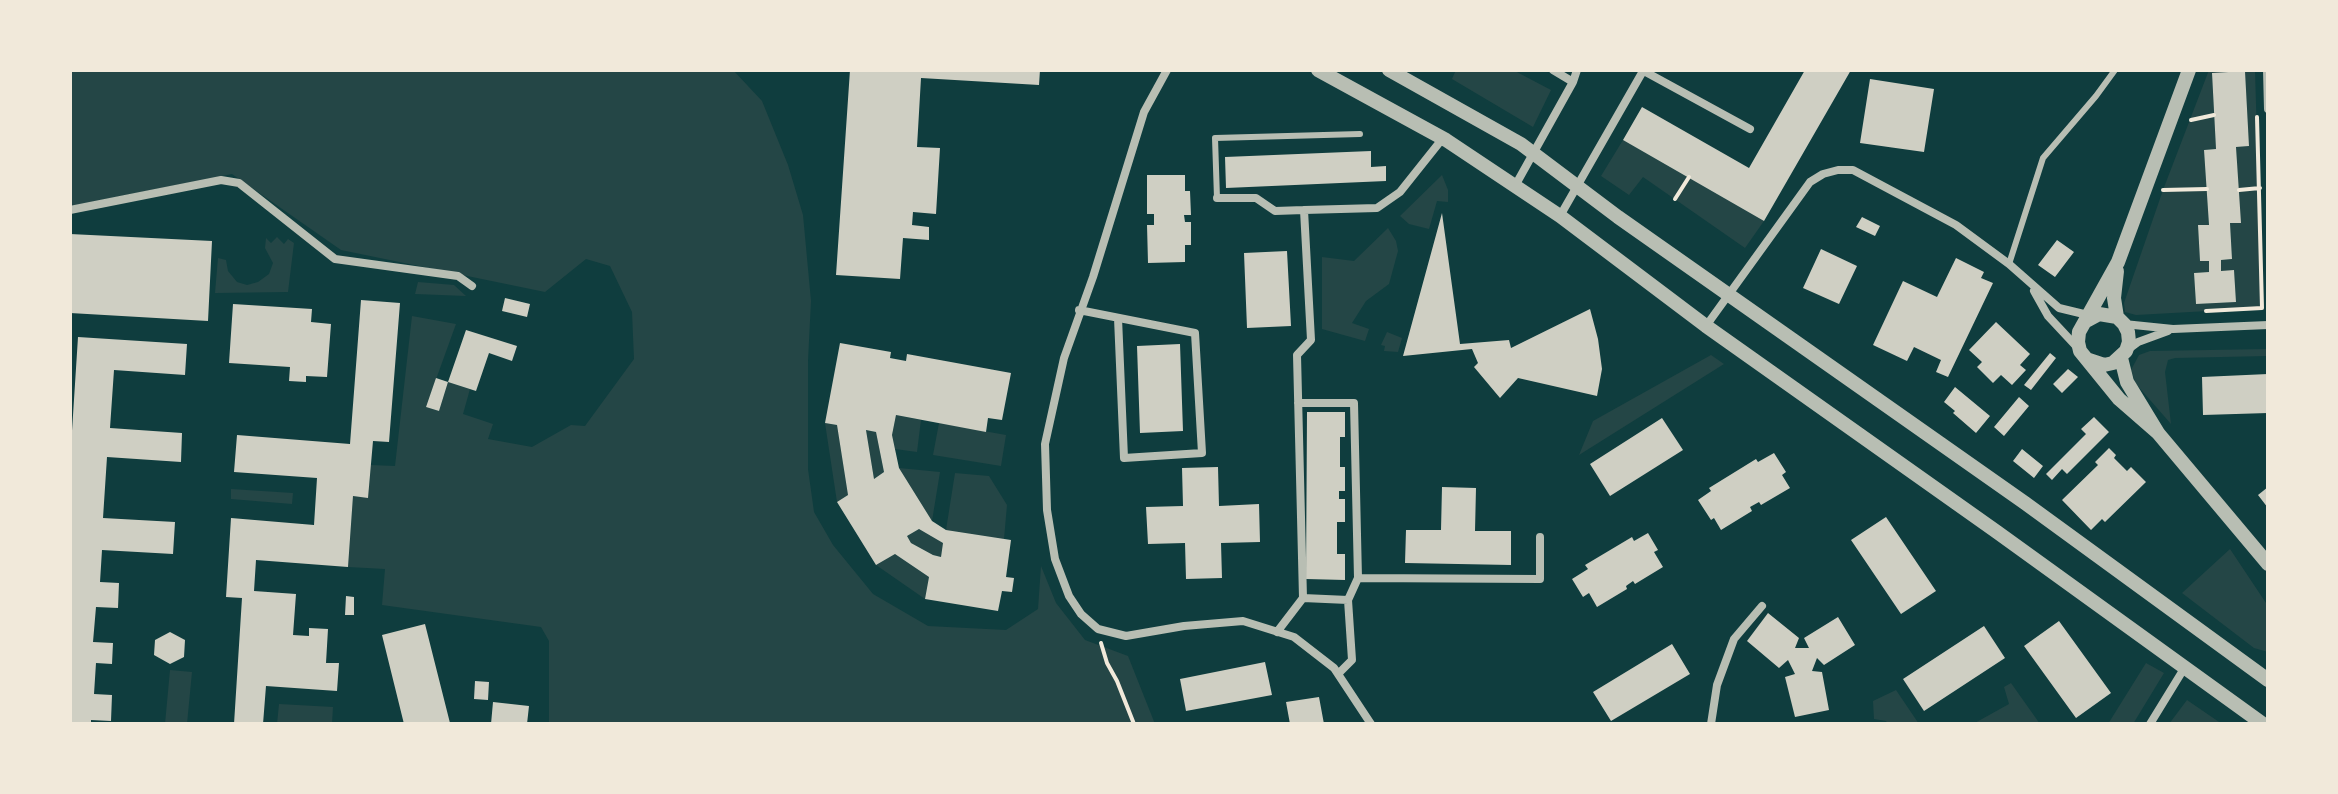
<!DOCTYPE html>
<style>
body{margin:0}
#map{position:relative;width:2338px;height:794px;overflow:hidden;background:#0f3d3e;font-family:"Sofia Sans Condensed",sans-serif}
canvas{display:block}
.frame{position:absolute;inset:0;border:72px solid #f1e9da;pointer-events:none}
</style>
<div id="map">
<canvas width="2338" height="794"></canvas>
<div class="frame"></div>
</div>
<script>
const context = document.querySelector('canvas').getContext('2d');
context.lineJoin = 'round';
function fill(path, color) {
  context.fillStyle = color;
  context.fill(path, 'evenodd');
}
function toPath(rows) {
  const path = new Path2D();
  for (const r of rows) {
    path.moveTo(r[0], r[1]);
    for (let i = 2; i < r.length; i += 2) path.lineTo(r[i], r[i + 1]);
  }
  return path;
}
function stroke(path, color, width, dash) {
  context.strokeStyle = color;
  context.lineWidth = width;
  context.lineCap = dash ? 'butt' : 'round';
  context.setLineDash(dash || []);
  context.stroke(path);
}
const green = toPath([
 [70,70,733,70,762,101,788,165,803,215,811,301,808,361,808,469,814,512,833,545,873,594,928,626,1006,630,1038,609,1041,566,1056,603,1085,640,1128,656,1155,724,549,724,549,641,541,627,382,605,385,569,348,567,353,496,368,497,371,465,395,466,412,316,456,324,426,407,439,411,448,382,470,389,463,414,493,424,488,439,532,447,571,425,585,426,634,359,632,312,610,266,586,259,545,292,341,250,232,174,70,206],
 [1456,70,1513,70,1551,90,1533,127,1452,79],
 [2209,70,2255,70,2262,308,2136,315,2125,312,2124,303,2163,190],
 [2245,72,2249,146,2236,147,2240,223,2230,223,2232,259,2221,260,2221,271,2234,271,2236,302,2196,304,2194,273,2209,272,2209,261,2200,261,2198,226,2209,225,2204,150,2216,149,2212,74],
 [1623,140,1764,221,1745,248,1643,177,1629,195,1601,176],
 [1442,175,1448,190,1448,202,1437,201,1429,229,1409,224,1400,216],
 [1388,228,1396,241,1398,251,1389,284,1366,301,1352,323,1369,329,1365,341,1322,329,1322,257,1354,261],
 [277,237,284,244,288,239,294,243,288,292,215,293,218,258,226,260,228,271,237,282,247,285,258,282,269,274,273,263,265,248,266,238,271,243],
 [418,282,454,285,466,296,415,294],
 [1387,332,1402,338,1398,352,1384,351,1385,346,1381,345],
 [2268,349,2268,356,2175,358,2168,360,2165,372,2171,424,2136,384,2131,370,2139,355,2150,351],
 [1711,355,1724,364,1579,455,1593,421],
 [896,415,921,420,917,452,895,449,892,435],
 [825,423,837,425,848,495,837,502],
 [939,423,1006,435,1001,466,933,455],
 [866,430,876,432,884,472,874,479],
 [899,468,940,472,932,521],
 [955,473,989,476,1007,505,1004,539,946,530],
 [231,489,293,493,292,504,231,499],
 [919,529,943,543,941,557,933,555,911,543,907,536],
 [2230,549,2268,606,2268,652,2254,648,2182,593],
 [895,554,929,577,925,599,876,565],
 [2146,663,2164,673,2133,724,2108,724],
 [170,670,192,672,187,724,165,724],
 [2011,683,2040,724,1973,724,2009,704,2004,687],
 [1896,690,1919,724,1888,724,1886,721,1874,719,1873,701],
 [2187,700,2222,724,2169,724],
 [279,704,333,707,332,724,277,724]
]);
const building = toPath([
 [850,70,1040,70,1039,85,921,78,917,147,940,148,936,214,913,212,912,225,929,227,929,240,903,238,900,279,836,275],
 [1805,70,1851,70,1764,221,1623,140,1642,107,1749,168],
 [2245,71,2249,146,2236,147,2241,223,2230,223,2232,259,2221,260,2221,271,2234,270,2236,302,2196,304,2194,273,2209,272,2209,261,2200,261,2198,225,2209,225,2204,150,2216,149,2212,73],
 [1870,79,1934,89,1924,152,1860,143],
 [1371,151,1371,167,1386,166,1386,181,1226,188,1225,157],
 [1147,175,1185,175,1185,191,1190,191,1191,215,1184,215,1185,222,1191,222,1191,245,1185,245,1185,262,1148,263,1147,225,1154,225,1154,214,1147,214],
 [1442,213,1460,344,1509,340,1511,348,1590,309,1598,339,1602,369,1597,396,1518,378,1500,398,1474,367,1478,363,1472,349,1403,356],
 [1862,217,1880,226,1875,236,1856,227],
 [70,234,212,241,208,321,70,313],
 [2057,240,2074,252,2055,277,2038,265],
 [1821,249,1857,266,1839,304,1803,288],
 [1287,251,1291,326,1247,328,1244,253],
 [1956,258,1984,272,1981,278,1993,283,1948,377,1936,372,1941,360,1914,347,1907,361,1873,345,1903,281,1937,297],
 [505,298,530,304,527,317,502,311],
 [361,300,400,303,389,442,373,441,368,498,353,496,348,567,256,560,254,591,296,594,293,635,309,636,309,628,328,629,326,663,339,663,337,691,266,686,263,724,234,724,242,598,226,597,231,518,314,525,317,478,234,472,237,435,350,444],
 [233,304,312,309,311,322,331,324,327,377,306,376,306,382,289,381,290,367,229,363],
 [1996,322,2030,354,2020,365,2026,370,2012,385,2001,375,1993,383,1977,367,1982,362,1969,350],
 [466,330,517,346,512,361,489,353,476,391,448,382],
 [78,337,187,344,185,375,114,370,110,428,182,433,181,462,107,457,103,518,175,522,173,554,102,550,100,582,119,583,118,608,96,607,93,642,113,643,112,664,96,663,94,694,112,695,111,721,91,720,91,724,70,724,70,462],
 [840,343,891,352,890,358,906,361,907,354,1011,373,1002,420,988,418,986,432,896,415,892,435,899,468,932,521,946,530,1011,540,1006,577,1014,578,1012,592,1002,591,998,611,925,599,929,577,895,554,876,565,837,502,848,495,837,425,825,423],
 [866,430,876,432,884,472,874,479],
 [919,529,943,543,941,557,933,555,911,543,907,536],
 [1180,344,1183,431,1140,433,1137,346],
 [2050,353,2056,358,2031,390,2024,385],
 [2068,369,2078,377,2062,393,2053,384],
 [2268,374,2268,413,2203,415,2202,377],
 [436,378,448,382,439,411,426,407],
 [1955,387,1990,416,1976,433,1953,413,1955,411,1944,402],
 [2019,397,2029,406,2004,436,1994,427],
 [1307,412,1345,412,1345,437,1340,437,1340,467,1345,467,1345,491,1339,491,1339,499,1345,499,1345,522,1337,522,1337,554,1345,554,1345,580,1306,579],
 [2094,417,2109,432,2067,474,2062,469,2052,480,2046,474,2086,434,2081,429],
 [1662,418,1683,450,1610,496,1590,464],
 [2109,448,2116,455,2114,458,2127,471,2131,467,2146,482,2105,522,2102,519,2091,530,2062,500,2098,465,2095,462],
 [2022,449,2043,466,2034,478,2013,461],
 [1774,453,1786,472,1782,475,1790,488,1761,505,1759,502,1750,507,1752,511,1721,530,1714,518,1711,520,1698,500,1711,491,1709,488,1756,459,1758,462],
 [1218,467,1219,506,1259,504,1260,542,1221,543,1222,578,1186,579,1185,543,1148,544,1146,507,1183,506,1182,468],
 [1442,487,1476,488,1475,531,1511,531,1511,565,1405,563,1406,530,1441,530],
 [2268,487,2268,508,2258,495],
 [1886,517,1936,591,1901,614,1851,540],
 [1648,533,1658,550,1654,552,1663,567,1635,584,1633,581,1626,586,1627,589,1597,607,1589,593,1583,597,1572,579,1588,569,1585,565,1632,537,1634,541],
 [346,596,354,597,354,615,345,615],
 [1768,613,1799,638,1795,648,1809,648,1804,638,1838,617,1855,645,1824,665,1817,658,1812,671,1822,672,1829,710,1795,717,1785,677,1795,674,1788,660,1779,668,1747,641],
 [2059,621,2111,693,2076,718,2024,646],
 [425,624,450,723,404,724,382,635],
 [1984,626,2005,658,1924,711,1903,679],
 [170,632,185,640,184,657,170,664,154,655,155,640],
 [1672,644,1690,674,1611,721,1593,692],
 [1265,662,1272,695,1186,711,1180,679],
 [475,681,489,682,488,700,474,699],
 [1319,697,1324,724,1290,724,1286,702],
 [493,702,529,706,527,724,491,724]
]);
const path = toPath([
 [2191,120,2214,115],
 [2163,190,2207,189],
 [2239,190,2260,188],
 [1675,199,1689,177],
 [2206,311,2262,308,2257,117],
 [1101,643,1107,663,1117,681,1134,724]
]);
const service = toPath([
 [1217,198,1215,138,1360,134],
 [2009,264,2043,158,2096,96,2115,70]
]);
const minor = toPath([
 [1167,70,1144,112,1093,277,1064,358,1045,444,1047,510,1055,559,1069,596,1081,614,1098,629,1126,636,1184,626,1243,621,1294,637,1334,668,1371,724],
 [1553,70,1573,82],
 [1642,70,1750,129],
 [2267,70,2268,109],
 [1515,186,1573,82,1577,70],
 [1217,198,1256,198,1275,211,1304,210],
 [70,210,221,180,239,183,335,259,458,276,472,286],
 [1560,216,1643,71],
 [2034,291,2048,316,2076,346],
 [1079,310,1195,333,1202,453,1124,458,1118,318],
 [2124,324,2173,329,2268,325],
 [1706,326,1810,182,1823,174,1838,170,1853,170,1956,225,2009,264,2059,308,2088,315],
 [2130,348,2138,342,2168,331],
 [1298,403,1354,403,1358,578,1348,600],
 [1358,578,1540,579,1540,537],
 [1303,598,1348,600,1352,660,1338,674],
 [1277,632,1303,598,1297,355,1311,340,1304,210,1377,208,1400,192,1443,138],
 [1711,724,1717,685,1734,639,1762,606],
 [2150,724,2185,667]
]);
const tertiary = toPath([
 [1318,70,1446,140,1560,216,1706,326,1997,532,2263,724],
 [1389,70,1521,144,1618,217,2025,503,2268,680],
 [2117,271,2114,298,2117,317],
 [2086,321,2099,314,2117,317,2124,324,2128,332,2129,342,2126,351,2113,363,2104,365,2089,360],
 [2121,358,2127,382,2158,433,2268,564],
 [2158,433,2119,399,2080,351,2078,342,2079,332,2118,262,2189,70]
]);
fill(green, '#244646');
fill(building, '#cfcfc3');
stroke(path, '#f1e9da', 4);
stroke(service, '#b8beb3', 6);
stroke(minor, '#b8beb3', 8);
stroke(tertiary, '#b8beb3', 14);
</script>
